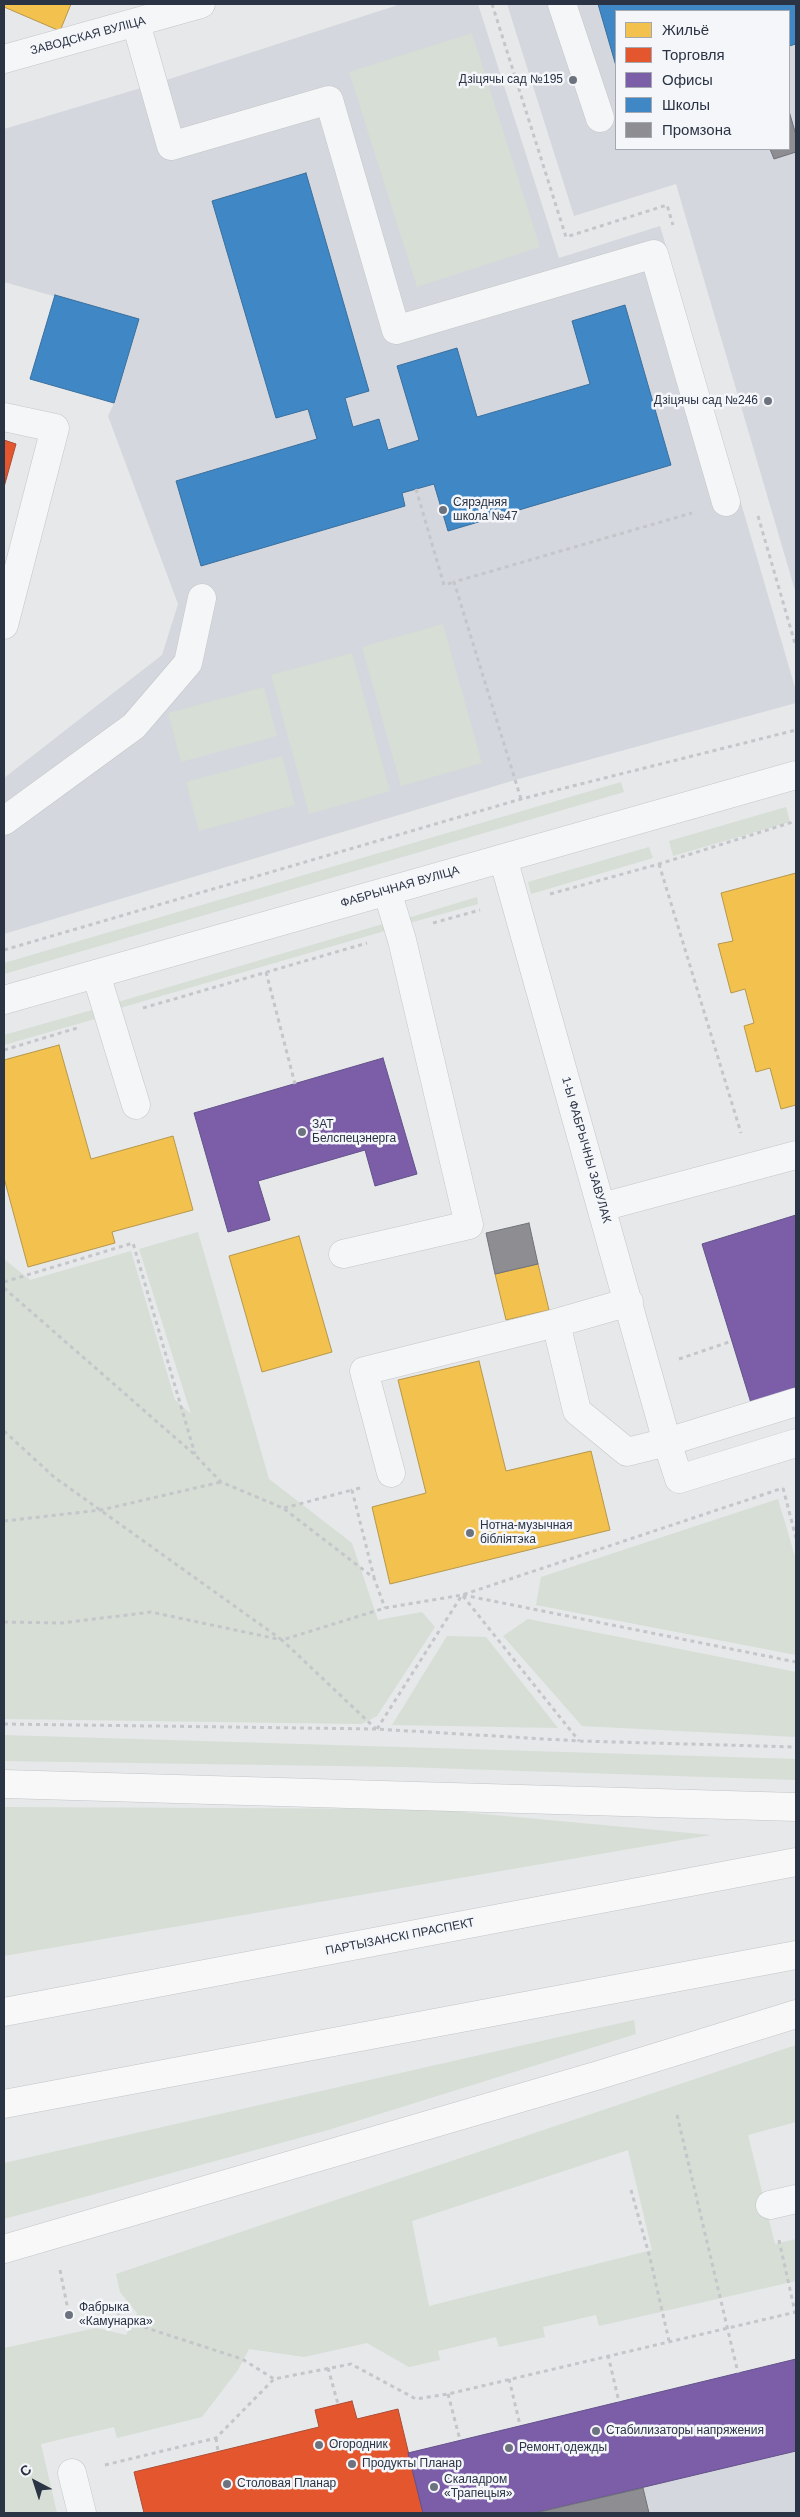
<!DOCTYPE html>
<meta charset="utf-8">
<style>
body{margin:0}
#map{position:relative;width:800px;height:2517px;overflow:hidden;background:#e6e8ea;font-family:Helvetica,sans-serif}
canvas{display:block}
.frame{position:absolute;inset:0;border:5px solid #2b3445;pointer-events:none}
.legend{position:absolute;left:615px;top:10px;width:175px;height:140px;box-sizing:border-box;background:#f4f6f9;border:1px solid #a4a8b1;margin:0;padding:6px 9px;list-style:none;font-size:15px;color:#2b3445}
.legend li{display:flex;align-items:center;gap:10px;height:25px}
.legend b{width:25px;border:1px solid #a4a8b1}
.north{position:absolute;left:10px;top:2457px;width:50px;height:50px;-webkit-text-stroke:4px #f4f6f9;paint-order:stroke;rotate:320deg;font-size:14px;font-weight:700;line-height:20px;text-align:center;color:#2b3445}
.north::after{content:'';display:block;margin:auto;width:18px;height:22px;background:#2b3445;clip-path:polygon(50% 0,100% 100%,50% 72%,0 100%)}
</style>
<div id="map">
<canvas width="800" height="2517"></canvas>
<div class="frame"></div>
<ul class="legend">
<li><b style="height:14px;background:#f2c14e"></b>Жильё</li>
<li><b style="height:14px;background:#e4572e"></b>Торговля</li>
<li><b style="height:14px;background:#7b5ea7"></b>Офисы</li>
<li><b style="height:14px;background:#3f88c5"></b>Школы</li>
<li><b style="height:14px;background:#8d8d92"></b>Промзона</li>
</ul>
<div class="north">С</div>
</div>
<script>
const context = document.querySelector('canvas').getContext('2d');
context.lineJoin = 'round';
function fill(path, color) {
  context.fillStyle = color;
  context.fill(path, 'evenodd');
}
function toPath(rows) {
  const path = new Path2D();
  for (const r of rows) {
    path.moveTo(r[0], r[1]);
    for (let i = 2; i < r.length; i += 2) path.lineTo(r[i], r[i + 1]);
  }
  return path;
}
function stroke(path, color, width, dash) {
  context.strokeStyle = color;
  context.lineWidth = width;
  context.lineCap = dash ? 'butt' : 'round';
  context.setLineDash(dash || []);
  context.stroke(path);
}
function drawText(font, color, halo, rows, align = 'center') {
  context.font = font + ' Helvetica,sans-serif';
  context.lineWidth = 5;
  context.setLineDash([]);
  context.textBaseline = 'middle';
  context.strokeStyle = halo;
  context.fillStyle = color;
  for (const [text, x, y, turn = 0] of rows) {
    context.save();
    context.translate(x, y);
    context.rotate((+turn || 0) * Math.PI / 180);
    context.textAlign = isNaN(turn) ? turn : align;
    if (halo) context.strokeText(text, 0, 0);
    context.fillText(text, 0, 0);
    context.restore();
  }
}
const built = toPath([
 [401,4,478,4,559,258,660,226,796,691,796,703,515,780,4,934,4,778,162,655,178,604,108,416,114,403,138,320,4,282,4,129,154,84],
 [507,4,796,4,796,594,676,184,574,216],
 [616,11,789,11,789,149,616,149],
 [796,2359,796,2513,423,2513,408,2453]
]);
const green = toPath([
 [472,33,540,247,417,287,349,72],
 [443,624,482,763,401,786,362,647],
 [352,653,390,791,309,814,271,675],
 [264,687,277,736,181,762,168,713],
 [282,756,295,805,199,831,186,782],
 [621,782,624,792,4,974,4,963],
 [786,807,790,822,673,856,669,841],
 [649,847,653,858,531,894,528,882],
 [477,897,478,904,402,925,401,920],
 [393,921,395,928,120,1008,118,1002],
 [92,1010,95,1019,4,1045,4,1035],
 [198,1232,269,1479,352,1543,378,1620,422,1612,435,1627,377,1716,362,1724,4,1719,4,1259,30,1280,131,1251,175,1400,191,1414,139,1249],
 [778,1499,796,1560,796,1655,536,1605,541,1577],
 [528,1619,796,1672,796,1737,582,1726,503,1636],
 [447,1636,486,1637,558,1728,392,1725],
 [4,1735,796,1759,796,1780,403,1767,4,1761],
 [4,1807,429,1809,711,1835,4,1956],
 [634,2020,636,2034,328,2130,4,2219,4,2163],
 [796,2045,796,2122,748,2135,775,2244,796,2239,796,2281,599,2326,596,2315,543,2327,545,2337,499,2347,496,2337,438,2351,440,2360,409,2367,367,2343,304,2357,249,2349,238,2370,202,2417,117,2438,114,2427,41,2444,57,2513,4,2513,4,2348,96,2328,126,2335,137,2313,120,2292,116,2274],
 [628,2150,652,2250,429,2306,412,2221]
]);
const homes = toPath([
 [4,4,71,4,60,31,4,7,4,4],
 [796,873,796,1105,781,1109,770,1068,756,1072,744,1026,754,1023,745,989,731,993,718,944,733,941,721,893,796,873],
 [59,1045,91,1159,173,1136,193,1210,112,1232,115,1243,28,1267,4,1178,4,1060,59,1045],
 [299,1236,332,1352,262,1372,229,1256,299,1236],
 [538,1264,549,1310,506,1320,495,1274,538,1264],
 [479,1361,506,1471,591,1451,610,1530,390,1584,372,1507,426,1493,398,1380,479,1361]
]);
const shops = toPath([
 [4,440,16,444,4,487,4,440],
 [352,2401,357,2419,398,2409,423,2513,144,2513,134,2472,319,2427,315,2410,352,2401]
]);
const offices = toPath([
 [383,1058,417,1174,375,1186,365,1150,258,1181,270,1220,228,1232,194,1113,383,1058],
 [796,1215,796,1389,751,1403,702,1244,796,1215],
 [796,2359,796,2451,535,2513,423,2513,408,2453,796,2359]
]);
const schools = toPath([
 [598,4,796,4,796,44,789,46,789,11,616,11,616,66,598,4],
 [306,173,369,391,345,398,353,427,379,419,388,450,419,440,397,366,457,348,477,417,590,384,572,321,625,305,671,465,448,531,434,484,402,493,405,506,201,566,176,481,317,439,308,409,276,418,212,201,306,173],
 [55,295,139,319,114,403,30,379,55,295]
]);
const industry = toPath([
 [789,111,796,135,796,152,774,159,770,149,789,149,789,111],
 [529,1223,538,1264,495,1274,486,1233,529,1223],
 [643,2488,649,2513,535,2513,643,2488]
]);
const path = toPath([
 [492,4,566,237,667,205,673,225],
 [416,489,444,585,454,582],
 [758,516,796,647],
 [521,799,454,582,692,513],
 [659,864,741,1133],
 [550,894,659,864,796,821],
 [433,923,480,910],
 [4,950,521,799,796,730],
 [266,972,295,1084],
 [143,1008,367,943],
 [4,1050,77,1028],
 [4,1282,133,1243,195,1454],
 [4,1288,195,1455,221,1482,283,1508,374,1578,385,1608],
 [679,1359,732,1341],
 [4,1431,54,1477,282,1640,385,1608,462,1595,783,1488],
 [360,1488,352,1490,374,1577],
 [783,1488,796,1538],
 [284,1508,352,1490],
 [4,1521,101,1510,221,1482],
 [463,1595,796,1662],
 [463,1596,579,1741],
 [4,1622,62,1623,151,1612,282,1640,376,1729],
 [4,1724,376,1729,579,1741,796,1747],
 [377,1729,462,1595],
 [677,2115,738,2373],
 [631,2190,650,2258,669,2341],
 [779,2240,795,2312],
 [60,2270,69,2315],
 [110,2307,131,2323,242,2359,274,2379,351,2364,416,2399,448,2394,796,2312],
 [608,2355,619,2402],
 [328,2368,338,2404],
 [509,2379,520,2425],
 [448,2394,460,2440],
 [216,2438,218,2451],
 [105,2465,216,2438,274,2379]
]);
const minor = toPath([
 [562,4,600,118],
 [136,23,171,146,329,100,396,330,654,254,726,502],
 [4,59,201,4],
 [4,417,55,428,4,625],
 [4,821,134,726,188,663,202,598],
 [503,858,667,1442,679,1479,796,1443],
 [96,974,136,1105],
 [4,1000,796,775],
 [602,1207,796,1155],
 [343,1254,469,1225,402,940,387,891],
 [556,1323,629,1302],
 [391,1473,364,1371,556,1323,577,1411,627,1452,667,1442,796,1402],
 [770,2205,796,2199],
 [72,2473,82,2513]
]);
const major = toPath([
 [4,1784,796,1807],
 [4,2012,796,1862],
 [4,2104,796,1955],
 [4,2249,599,2075,796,2014]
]);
const markers = [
 [573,80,5,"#6c737f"],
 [768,401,5,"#6c737f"],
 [443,510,5,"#6c737f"],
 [302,1132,5,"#6c737f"],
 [470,1533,5,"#6c737f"],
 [69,2315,5,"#6c737f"],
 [596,2431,5,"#6c737f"],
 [319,2445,5,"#6c737f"],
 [509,2448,5,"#6c737f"],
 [352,2464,5,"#6c737f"],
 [227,2484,5,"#6c737f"],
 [434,2487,5,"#6c737f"]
];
const streetNames = [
 ["ЗАВОДСКАЯ ВУЛІЦА",88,36,-15],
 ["ФАБРЫЧНАЯ ВУЛІЦА",400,887,-16],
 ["1-Ы ФАБРЫЧНЫ ЗАВУЛАК",586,1150,74],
 ["ПАРТЫЗАНСКІ ПРАСПЕКТ",400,1937,-11]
];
const poiNames = [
 ["Дзіцячы сад №195",563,80,"right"],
 ["Дзіцячы сад №246",758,401,"right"],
 ["Сярэдняя",453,503],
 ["школа №47",453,517],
 ["ЗАТ",312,1125],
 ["Белспецэнерга",312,1139],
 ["Нотна-музычная",480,1526],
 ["бібліятэка",480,1540],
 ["Фабрыка",79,2308],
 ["«Камунарка»",79,2322],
 ["Стабилизаторы напряжения",606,2431],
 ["Огородник",329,2445],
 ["Ремонт одежды",519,2448],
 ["Продукты Планар",362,2464],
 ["Скаладром",444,2480],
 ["«Трапецыя»",444,2494],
 ["Столовая Планар",237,2484]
];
fill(built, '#d4d7dd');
fill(green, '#d6ded6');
fill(homes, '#f2c14e');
stroke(homes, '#b6974b', 1);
fill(shops, '#e4572e');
stroke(shops, '#ac4c35', 1);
fill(offices, '#7b5ea7');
stroke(offices, '#63518a', 1);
fill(schools, '#3f88c5');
stroke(schools, '#396f9f', 1);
fill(industry, '#8d8d92');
stroke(industry, '#70727b', 1);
stroke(minor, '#c4c6c8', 29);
stroke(major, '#c2c5c8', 29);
stroke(path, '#c5c6ca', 3, [4, 4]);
stroke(minor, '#f5f6f7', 28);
stroke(major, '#f8f8f8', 28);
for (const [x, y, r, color] of markers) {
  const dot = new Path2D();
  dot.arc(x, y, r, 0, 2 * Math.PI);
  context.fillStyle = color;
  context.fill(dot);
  stroke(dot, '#f4f6f9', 2);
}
drawText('12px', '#2b3445', '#f4f6f9', streetNames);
drawText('12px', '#2b3445', '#f4f6f9', poiNames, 'left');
</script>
